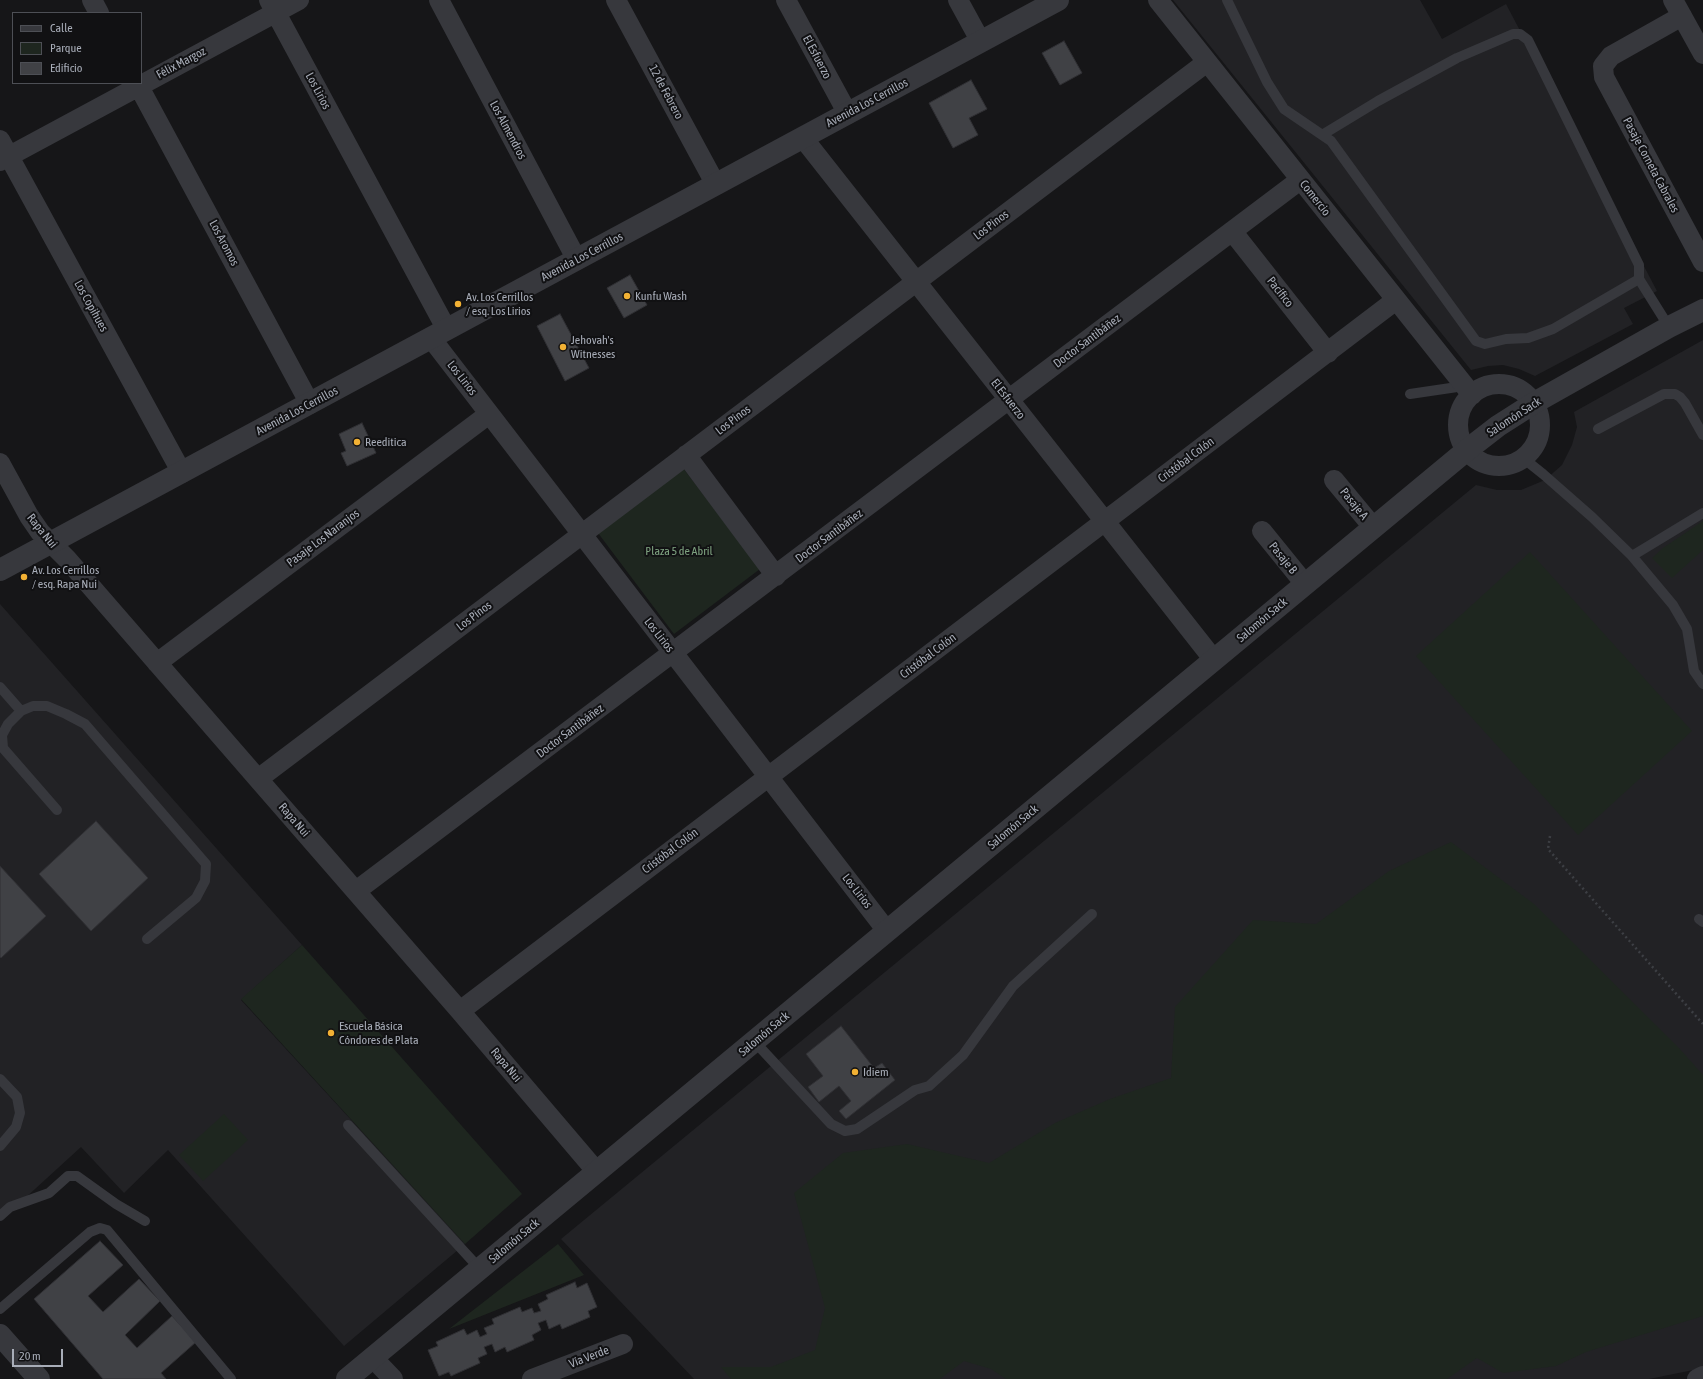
<!DOCTYPE html>
<meta charset="utf-8">
<style>
body{margin:0}
#map{position:relative;width:1703px;height:1379px;overflow:hidden;background:#161618;font-family:"Asap Condensed",sans-serif}
canvas{display:block}
.legend{position:absolute;left:12px;top:12px;width:130px;height:72px;box-sizing:border-box;background:#111113;border:1px solid #4d4f55;margin:0;padding:5px 7px;list-style:none;font-size:12px;color:#a8adb8}
.legend li{display:flex;align-items:center;gap:8px;height:20px}
.legend b{width:20px;border:1px solid #4d4f55}
.scale{position:absolute;left:12px;top:1349px;width:51px;height:18px;box-sizing:border-box;border:2px solid #a8adb8;border-top:0;padding-left:5px;font-size:12px;line-height:14px;white-space:nowrap;color:#a8adb8;-webkit-text-stroke:3px #111113;paint-order:stroke}
</style>
<div id="map">
<canvas width="1703" height="1379"></canvas>
<ul class="legend">
<li><b style="height:5px;background:#37383d"></b>Calle</li>
<li><b style="height:11px;background:#1e261f"></b>Parque</li>
<li><b style="height:11px;background:#404145"></b>Edificio</li>
</ul>
<div class="scale">20 m</div>
</div>
<script>
const context = document.querySelector('canvas').getContext('2d');
context.lineJoin = 'round';
function fill(path, color) {
  context.fillStyle = color;
  context.fill(path, 'evenodd');
}
function toPath(rows) {
  const path = new Path2D();
  for (const r of rows) {
    if (r.length === 3) {
      path.moveTo(r[0] + r[2], r[1]);
      path.arc(r[0], r[1], r[2], 0, 2 * Math.PI);
      continue;
    }
    path.moveTo(r[0], r[1]);
    for (let i = 2; i < r.length; i += 2) path.lineTo(r[i], r[i + 1]);
  }
  return path;
}
function stroke(path, color, width, dash) {
  context.strokeStyle = color;
  context.lineWidth = width;
  context.lineCap = dash ? 'butt' : 'round';
  context.setLineDash(dash || []);
  context.stroke(path);
}
function drawText(font, color, halo, rows, align = 'center') {
  context.font = font + ' "Asap Condensed",sans-serif';
  context.lineWidth = 4;
  context.setLineDash([]);
  context.textBaseline = 'middle';
  context.strokeStyle = halo;
  context.fillStyle = color;
  for (const [text, x, y, turn = 0] of rows) {
    context.save();
    context.translate(x, y);
    context.rotate((+turn || 0) * Math.PI / 180);
    context.textAlign = isNaN(turn) ? turn : align;
    if (halo) context.strokeText(text, 0, 0);
    context.fillText(text, 0, 0);
    context.restore();
  }
}
const built = toPath([
 [1173,0,1420,0,1442,39,1506,4,1657,291,1624,308,1633,324,1535,376,1519,369,1503,365,1488,366,1471,370],
 [1703,340,1703,1368,1649,1379,694,1379,561,1239,1476,485,1497,490,1521,490,1545,480,1562,465,1572,445,1577,427,1574,412],
 [0,604,302,945,241,1000,465,1244,344,1346,168,1150,124,1193,81,1147,0,1221]
]);
const green = toPath([
 [683,468,760,569,674,634,598,533],
 [1703,521,1703,550,1672,578,1652,558,1663,548],
 [1530,552,1692,731,1578,835,1416,656],
 [1451,842,1534,904,1679,1048,1703,1075,1703,1316,1586,1352,1556,1366,1503,1373,1477,1358,1447,1379,1006,1379,991,1369,964,1361,940,1379,731,1379,721,1367,771,1367,815,1350,825,1308,794,1193,843,1153,907,1144,989,1163,1055,1123,1110,1099,1171,1078,1175,1007,1253,920,1316,924,1389,871],
 [302,945,522,1194,465,1244,241,999],
 [224,1114,248,1140,203,1181,179,1155],
 [558,1244,584,1275,449,1329]
]);
const building = toPath([
 [1064,41,1082,73,1060,85,1042,53,1064,41],
 [971,80,987,109,969,118,978,135,953,148,929,103,971,80],
 [630,275,647,305,624,318,607,288,630,275],
 [560,314,589,368,565,381,537,326,560,314],
 [362,423,376,453,347,466,341,453,346,451,339,434,362,423],
 [96,821,148,878,91,931,39,874,96,821],
 [0,866,46,916,1,958,0,957,0,866],
 [841,1026,874,1068,882,1063,895,1080,846,1119,839,1111,851,1101,839,1086,819,1102,808,1087,823,1076,806,1054,841,1026],
 [100,1241,123,1265,88,1296,103,1312,139,1279,160,1301,125,1335,137,1348,172,1316,196,1342,161,1373,166,1379,103,1379,34,1299,100,1241],
 [575,1282,577,1288,587,1283,597,1307,588,1311,590,1317,562,1329,560,1324,549,1329,546,1320,538,1323,541,1330,532,1335,534,1340,507,1352,505,1347,495,1352,492,1344,484,1347,487,1354,478,1358,480,1363,451,1376,449,1372,439,1376,428,1350,438,1346,436,1342,464,1329,467,1335,477,1330,480,1337,487,1334,484,1328,494,1324,492,1319,520,1307,522,1312,532,1308,534,1313,541,1311,538,1304,548,1299,546,1295,575,1282]
]);
const path = toPath([
 [1550,836,1548,849,1703,1024]
]);
const service = toPath([
 [1227,0,1267,82,1284,109,1331,141,1476,341,1485,344,1506,339,1528,338,1553,329,1639,279,1669,327],
 [1322,135,1378,101,1457,58,1513,34,1520,34,1528,40,1639,265,1639,279],
 [1410,394,1464,386],
 [1598,429,1664,394,1675,394,1680,397,1685,403,1703,435],
 [1523,458,1543,474,1592,517,1632,556,1673,605,1687,629,1694,671,1703,684],
 [1632,556,1703,513],
 [0,687,21,711,33,706,47,706,66,714,85,724,206,864,205,881,196,898,147,939],
 [21,711,8,724,2,735,3,748,57,810],
 [1699,919,1703,922],
 [754,1041,831,1124,845,1131,857,1129,915,1090,929,1086,963,1055,1013,986,1092,914],
 [0,1079,17,1097,20,1113,16,1127,0,1146],
 [348,1125,480,1269],
 [0,1216,10,1207,49,1193,68,1176,77,1176,116,1204,145,1221],
 [0,1309,90,1232,100,1228,107,1230,231,1379]
]);
const minor = toPath([
 [92,0,99,13],
 [269,0,447,330],
 [439,0,577,260],
 [616,0,716,185],
 [786,0,848,114],
 [958,0,981,42],
 [1158,0,1472,395],
 [1673,0,1703,54],
 [1682,16,1611,56,1603,66,1604,77,1703,262],
 [137,83,310,404],
 [803,138,1214,660],
 [0,140,182,473],
 [0,161,299,0],
 [1232,231,1328,353],
 [431,338,887,931],
 [1499,425,41],
 [686,455,776,576],
 [0,463,29,516,40,532,67,559,258,779,460,1011,597,1172],
 [1334,480,1373,527],
 [1262,531,1305,584],
 [157,663,489,414],
 [258,779,1207,62],
 [356,891,1300,180],
 [460,1011,1396,300],
 [373,1358,393,1379],
 [532,1379,623,1344],
 [1697,1379,1703,1376]
]);
const tertiary = toPath([
 [0,570,1058,0],
 [0,1335,39,1379],
 [347,1379,1467,450,1498,426,1534,403,1669,327,1703,310]
]);
const markers = [
 [627,296,4,"#f2b134"],
 [458,304,4,"#f2b134"],
 [563,347,4,"#f2b134"],
 [357,442,4,"#f2b134"],
 [24,577,4,"#f2b134"],
 [331,1033,4,"#f2b134"],
 [855,1072,4,"#f2b134"]
];
const streetNames = [
 ["El Esfuerzo",817,57,62],
 ["Félix Margoz",181,63,-28],
 ["Los Lirios",318,91,62],
 ["12 de Febrero",666,92,62],
 ["Avenida Los Cerrillos",867,103,-28],
 ["Los Almendros",508,130,62],
 ["Pasaje Corneta Cabrales",1651,165,62],
 ["Comercio",1315,198,52],
 ["Los Pinos",991,225,-37],
 ["Los Aromos",224,243,62],
 ["Avenida Los Cerrillos",582,257,-28],
 ["Pacífico",1280,292,52],
 ["Los Copihues",91,306,61],
 ["Doctor Santibáñez",1087,341,-37],
 ["Los Lirios",462,378,52],
 ["El Esfuerzo",1008,399,52],
 ["Avenida Los Cerrillos",297,411,-28],
 ["Salomón Sack",1514,417,-33],
 ["Los Pinos",733,420,-37],
 ["Cristóbal Colón",1186,460,-37],
 ["Pasaje A",1354,504,51],
 ["Rapa Nui",42,531,51],
 ["Doctor Santibáñez",829,536,-37],
 ["Pasaje Los Naranjos",323,538,-37],
 ["Pasaje B",1283,558,51],
 ["Los Pinos",474,616,-37],
 ["Salomón Sack",1262,620,-40],
 ["Los Lirios",659,635,52],
 ["Cristóbal Colón",928,656,-37],
 ["Doctor Santibáñez",570,731,-37],
 ["Rapa Nui",294,820,49],
 ["Salomón Sack",1013,827,-40],
 ["Cristóbal Colón",670,851,-37],
 ["Los Lirios",857,891,52],
 ["Salomón Sack",764,1034,-40],
 ["Rapa Nui",506,1065,50],
 ["Salomón Sack",514,1241,-40],
 ["Vía Verde",589,1357,-21]
];
const poiNames = [
 ["Kunfu Wash",635,296],
 ["Av. Los Cerrillos",466,297],
 ["/ esq. Los Lirios",466,311],
 ["Jehovah's",571,340],
 ["Witnesses",571,354],
 ["Reeditica",365,442],
 ["Av. Los Cerrillos",32,570],
 ["/ esq. Rapa Nui",32,584],
 ["Escuela Básica",339,1026],
 ["Cóndores de Plata",339,1040],
 ["Idiem",863,1072]
];
const parkNames = [
 ["Plaza 5 de Abril",679,551]
];
fill(built, '#222225');
fill(green, '#1e261f');
fill(building, '#404145');
stroke(building, '#303034', 1);
stroke(path, '#3d3f44', 2.5, [2, 3]);
stroke(service, '#37383d', 10);
stroke(minor, '#37383d', 20);
stroke(tertiary, '#37383d', 22);
for (const [x, y, r, color] of markers) {
  const dot = new Path2D();
  dot.arc(x, y, r, 0, 2 * Math.PI);
  context.fillStyle = color;
  context.fill(dot);
  stroke(dot, '#111113', 1.5);
}
drawText('12px', '#a8adb8', '#111113', streetNames);
drawText('12px', '#a8adb8', '#111113', poiNames, 'left');
drawText('12px', '#7fa381', '#111113', parkNames);
</script>
